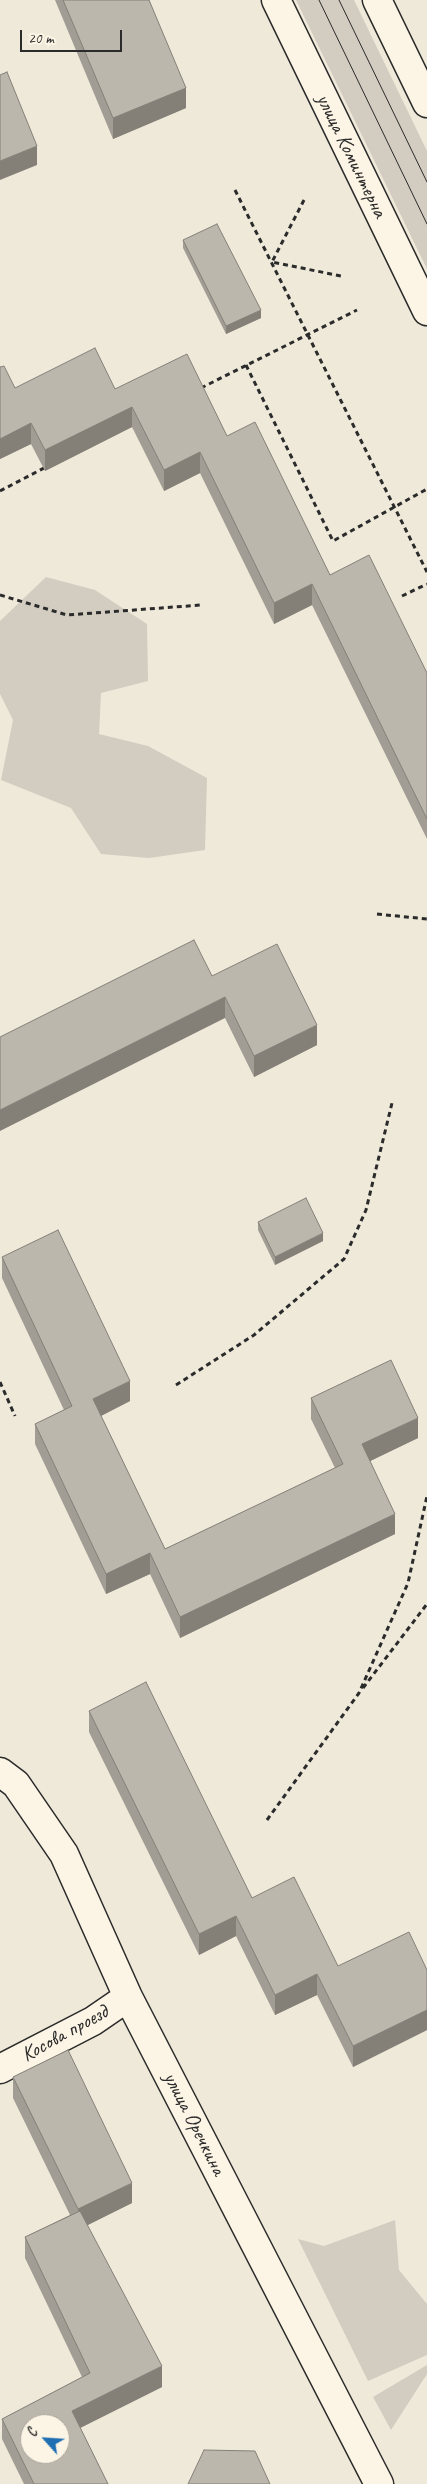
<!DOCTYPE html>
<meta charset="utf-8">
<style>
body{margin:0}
#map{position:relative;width:427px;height:2484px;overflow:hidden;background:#efe9da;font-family:Caveat,sans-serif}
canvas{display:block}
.north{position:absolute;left:20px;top:2414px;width:50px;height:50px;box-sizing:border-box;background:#fcf5e5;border:1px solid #a8a49b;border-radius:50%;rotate:296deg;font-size:14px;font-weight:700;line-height:20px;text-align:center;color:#2b2b2b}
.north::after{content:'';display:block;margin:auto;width:18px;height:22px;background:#1f6fb2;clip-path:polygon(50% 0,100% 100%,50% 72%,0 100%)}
.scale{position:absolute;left:20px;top:30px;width:102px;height:22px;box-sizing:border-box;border:2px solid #2b2b2b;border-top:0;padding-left:6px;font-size:15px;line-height:18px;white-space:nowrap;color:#2b2b2b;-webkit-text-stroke:4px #fcf5e5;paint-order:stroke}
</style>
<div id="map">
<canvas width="427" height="2484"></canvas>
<div class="north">С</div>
<div class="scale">20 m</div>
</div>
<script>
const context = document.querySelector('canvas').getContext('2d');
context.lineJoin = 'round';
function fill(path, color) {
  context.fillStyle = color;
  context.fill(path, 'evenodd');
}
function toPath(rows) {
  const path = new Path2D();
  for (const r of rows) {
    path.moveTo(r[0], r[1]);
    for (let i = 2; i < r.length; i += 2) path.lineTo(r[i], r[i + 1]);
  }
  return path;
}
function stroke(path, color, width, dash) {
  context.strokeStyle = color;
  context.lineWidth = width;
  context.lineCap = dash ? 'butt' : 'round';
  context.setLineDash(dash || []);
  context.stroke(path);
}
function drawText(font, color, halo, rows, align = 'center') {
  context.font = font + ' Caveat,sans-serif';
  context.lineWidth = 4;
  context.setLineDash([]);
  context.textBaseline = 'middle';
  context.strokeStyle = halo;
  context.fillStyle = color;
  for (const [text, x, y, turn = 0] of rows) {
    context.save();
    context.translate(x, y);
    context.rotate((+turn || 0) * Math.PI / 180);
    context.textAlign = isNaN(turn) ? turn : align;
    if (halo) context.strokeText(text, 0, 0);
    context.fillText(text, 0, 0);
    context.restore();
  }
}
const green = toPath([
 [296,0,354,0,427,151,427,269],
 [46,577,95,590,147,624,148,681,101,693,99,734,148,746,207,778,205,850,149,858,101,854,71,808,1,780,13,720,0,694,0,621],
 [395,2220,399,2270,427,2304,427,2355,368,2381,298,2239,324,2246],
 [427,2365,427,2374,391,2430,373,2397]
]);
const path = toPath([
 [235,190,427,572],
 [304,200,272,262,341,276],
 [246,365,333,541,427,489],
 [201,388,357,310],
 [0,491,46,467],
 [0,595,67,615,201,605],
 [402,596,427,584],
 [377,914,427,919],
 [0,1382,15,1416],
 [176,1385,254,1335,344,1259,366,1210,392,1103],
 [363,1688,427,1604],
 [267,1820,359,1693,408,1583,427,1496]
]);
const street = toPath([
 [0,1772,16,1784,64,1854,128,1997,379,2484],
 [0,2069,93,2021,128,1997]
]);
const secondary = toPath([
 [276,0,427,311],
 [377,0,427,103]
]);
const tram = toPath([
 [319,0,427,224],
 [339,0,427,182]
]);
const wall = toPath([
 [55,0,149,0,186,108,113,139],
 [183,240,261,318,226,334,183,248],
 [0,367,15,388,115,389,227,436,330,575,427,673,427,839,312,605,274,624,200,473,164,491,132,427,45,471,31,444,0,459],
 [212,976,317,1045,254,1077,225,1018],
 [258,1222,323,1241,275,1265,258,1230],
 [2,1257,130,1401,101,1416,165,1549,335,1468,311,1419,311,1398,418,1438,370,1461,395,1534,180,1638,150,1574,106,1594,35,1444,35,1424,64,1410,2,1278],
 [89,1711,252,1898,338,1966,427,1970,427,2030,353,2067,317,1995,275,2015,236,1936,199,1955,89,1732],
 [13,2077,132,2203,87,2225,162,2387,80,2428,108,2484,24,2484,2,2439,2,2419,82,2377,25,2258,25,2237,70,2215,13,2098]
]);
const shadedWall = toPath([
 [186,88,186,108,113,139,113,118],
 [37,146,37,165,0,180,0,161],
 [261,310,261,318,226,334,226,326],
 [132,407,132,427,45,471,45,450],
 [31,423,31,444,0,459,0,439],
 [200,452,200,473,164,491,164,470],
 [312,584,312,605,274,624,274,603],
 [225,997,225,1018,0,1131,0,1110],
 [317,1025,317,1045,254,1077,254,1056],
 [323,1233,323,1241,275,1265,275,1257],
 [130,1381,130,1401,93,1420,93,1399],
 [418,1418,418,1438,362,1465,362,1444],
 [395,1514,395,1534,180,1638,180,1617],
 [150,1553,150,1574,106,1594,106,1574],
 [236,1916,236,1936,199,1955,199,1934],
 [317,1974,317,1995,275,2015,275,1995],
 [427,2010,427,2030,353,2067,353,2046],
 [132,2183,132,2203,78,2230,78,2209],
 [162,2366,162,2387,72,2432,72,2411]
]);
const building = toPath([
 [63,0,149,0,186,88,113,118,63,0],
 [7,72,37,146,0,161,0,75,7,72],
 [217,224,261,310,226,326,183,240,217,224],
 [95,348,115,389,187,354,227,436,255,422,330,575,369,555,427,673,427,819,312,584,274,603,200,452,164,470,132,407,45,450,31,423,0,439,0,367,4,366,15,388,95,348],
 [194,940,212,976,277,944,317,1025,254,1056,225,997,0,1110,0,1037,194,940],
 [306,1198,323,1233,275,1257,258,1222,306,1198],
 [58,1230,130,1381,93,1399,165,1549,343,1464,311,1398,391,1360,418,1418,362,1444,395,1514,180,1617,150,1553,106,1574,35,1424,72,1406,2,1257,58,1230],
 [146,1682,252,1898,294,1877,338,1966,409,1932,427,1970,427,2010,353,2046,317,1974,275,1995,236,1916,199,1934,89,1711,146,1682],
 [68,2050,132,2183,78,2209,13,2077,68,2050],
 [80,2211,162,2366,72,2411,108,2484,34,2484,2,2419,90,2373,25,2237,80,2211],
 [30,2424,60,2424,60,2454,30,2454,30,2424],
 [204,2450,255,2451,270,2484,188,2484,204,2450]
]);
const streetNames = [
 ["улица Коминтерна",351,156,64],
 ["Косова проезд",65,2034,-29],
 ["улица Оречкина",194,2124,63]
];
fill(green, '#d2cdc0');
stroke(street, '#2b2b2b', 31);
stroke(secondary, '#2b2b2b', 31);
stroke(path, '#2b2b2b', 3, [5, 4]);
stroke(street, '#fcf5e5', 28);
stroke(secondary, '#fcf5e5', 28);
stroke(tram, '#2b2b2b', 1);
fill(wall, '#a29d94');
fill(shadedWall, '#848078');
fill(building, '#bcb7ac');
stroke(building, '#848078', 1);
drawText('21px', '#2b2b2b', '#fcf5e5', streetNames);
</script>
